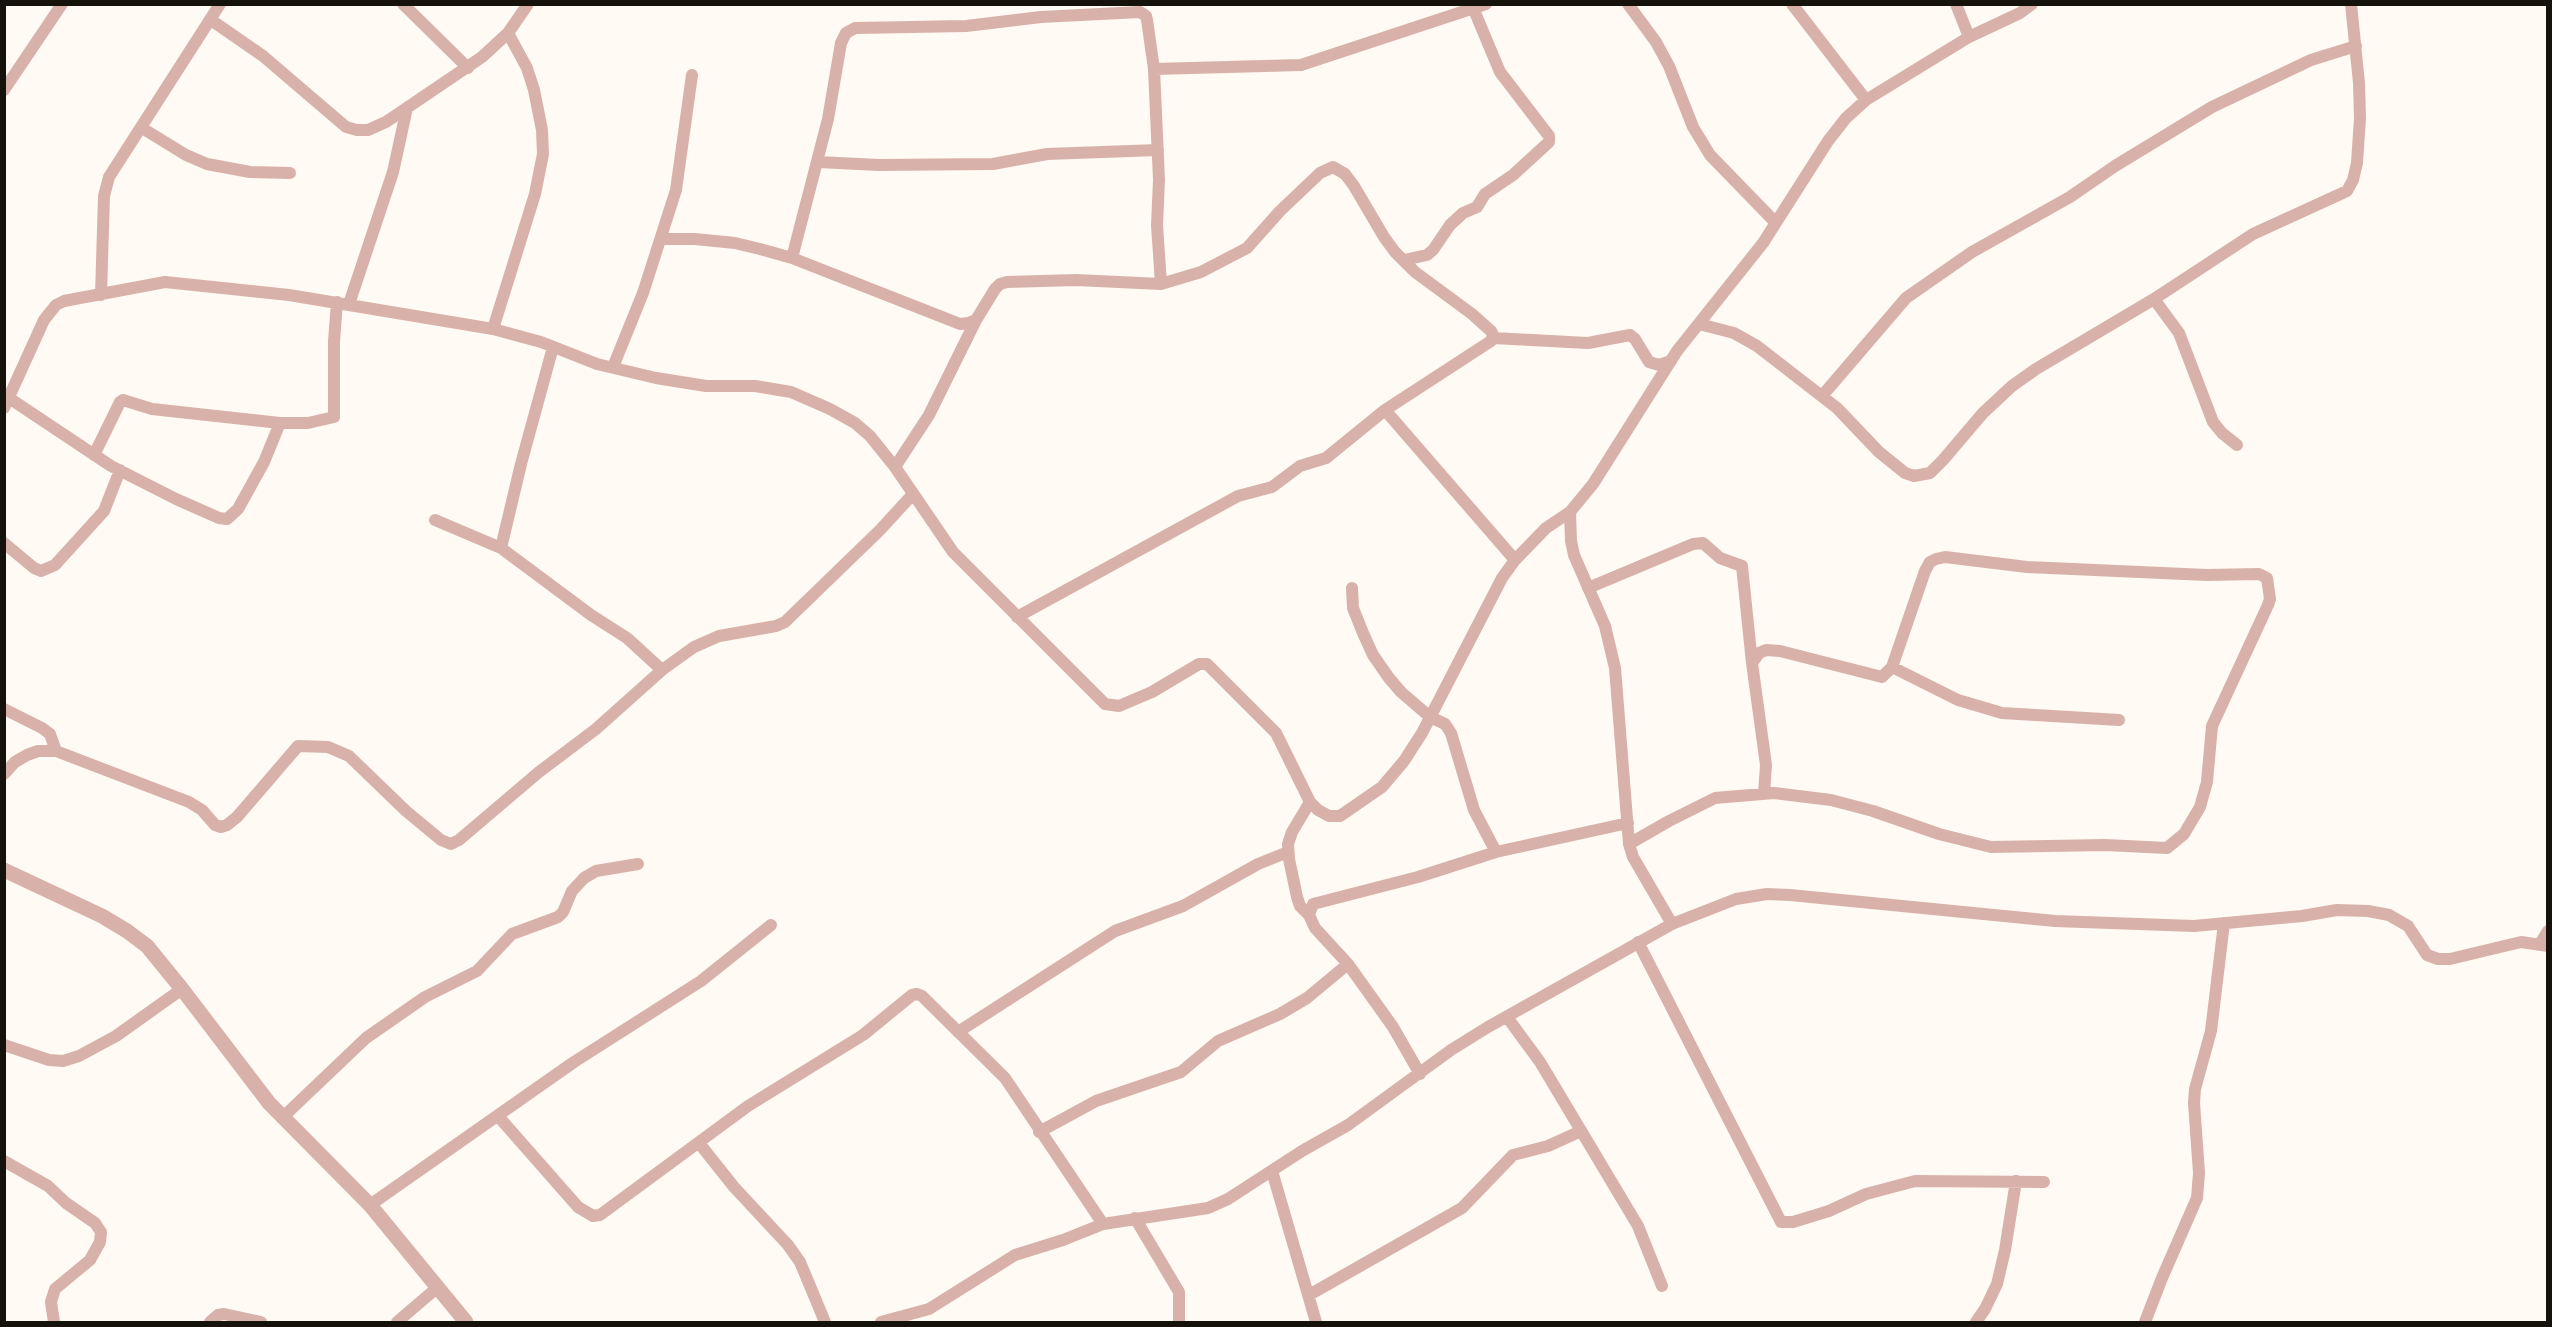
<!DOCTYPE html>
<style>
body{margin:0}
#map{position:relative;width:2552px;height:1327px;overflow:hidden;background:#fffaf3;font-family:"Alegreya Sans",sans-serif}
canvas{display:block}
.frame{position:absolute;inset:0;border:6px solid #15120c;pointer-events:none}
</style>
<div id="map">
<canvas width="2552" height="1327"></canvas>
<div class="frame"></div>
</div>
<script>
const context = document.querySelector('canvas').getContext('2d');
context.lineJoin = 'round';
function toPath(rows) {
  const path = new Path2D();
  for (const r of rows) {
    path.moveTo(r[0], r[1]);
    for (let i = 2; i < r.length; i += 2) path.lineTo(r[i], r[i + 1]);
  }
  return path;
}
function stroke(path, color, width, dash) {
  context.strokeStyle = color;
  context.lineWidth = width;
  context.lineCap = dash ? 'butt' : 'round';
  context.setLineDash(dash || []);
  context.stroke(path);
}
const minor = toPath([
 [403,4,468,68],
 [1628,4,1656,42,1669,66,1693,127,1710,155,1776,223],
 [1792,4,1866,100],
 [1956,4,1969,37],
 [211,20,263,56,346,127,357,130,368,130,386,122,482,57,508,33,528,4],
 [1154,69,1301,65,1486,4],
 [4,90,62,4],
 [142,128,186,155,207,164,250,172,290,173],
 [818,162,879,165,993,164,1047,154,1158,150],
 [662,239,695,239,735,243,760,249,792,258,960,324,968,323,976,320,995,289,1000,284,1007,282,1076,280,1161,284,1201,272,1247,248,1280,211,1320,173,1333,167,1345,174,1354,186,1384,237,1395,252,1415,272,1472,314,1491,331,1493,335,1491,341,1385,410,1326,458,1300,466,1272,487,1238,496,1017,617],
 [792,258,828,119,841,43,846,33,855,28,966,26,1041,17,1140,12,1146,16,1147,20,1154,69,1159,180,1157,225,1161,284],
 [1404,260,1427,255,1433,250,1450,225,1463,213,1477,207,1485,194,1513,175,1549,142,1549,136,1500,72,1474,10],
 [101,295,104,196,109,177,220,4],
 [2154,299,2179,333,2213,422,2222,433,2237,445],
 [349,304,393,172,407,108],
 [1699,324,1734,333,1757,346,1837,408,1879,452,1905,473,1914,476,1930,473,1943,460,1983,413,2012,386,2036,369,2154,299,2253,234,2347,191,2353,180,2357,163,2360,118,2359,83,2351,4],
 [493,329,535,194,543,154,542,130,534,90,527,68,508,33],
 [1493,338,1588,343,1630,335,1635,339,1649,362,1659,365,1671,361],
 [613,367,643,293,676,190,692,75],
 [1822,396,1906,298,1972,252,2070,197,2115,166,2212,107,2311,60,2356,46],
 [9,398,111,466,176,499,219,518,227,519,238,509,264,462,280,423,308,423,334,417,334,341,337,302],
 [4,408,44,320,56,305,64,301,165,282,289,295,493,329,541,342,597,364,656,378,706,386,755,386,791,392,830,409,855,423,870,436,895,467,953,552,1105,704,1119,706,1152,692,1199,664,1207,664,1276,733,1310,802,1318,810,1329,816,1340,816,1382,787,1404,761,1422,733,1502,578,1515,560,1546,528,1570,512,1593,484,1677,351,1763,243,1828,141,1846,118,1866,100,1969,37,2020,13,2032,4],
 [1385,410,1515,560],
 [94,455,120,402,123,400,152,409,280,423],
 [895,467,929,415,976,320],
 [1570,512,1571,541,1574,555,1605,626,1615,668,1629,844,1633,857,1672,924],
 [435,520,501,548,591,615,627,638,662,670],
 [4,543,34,568,41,571,55,565,104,511,120,470],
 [501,548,521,464,553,347],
 [1352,588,1353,608,1363,633,1373,655,1389,678,1401,692,1430,717,1445,724,1451,733,1474,810,1496,852],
 [1588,588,1693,544,1703,543,1720,558,1742,566,1752,663],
 [4,709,42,728,50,734,56,751],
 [4,774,15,762,27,755,38,751,56,751,189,802,202,810,215,825,221,827,227,825,237,817,298,746,328,747,349,756,406,811,441,840,451,844,459,840,539,772,596,729,662,670,694,647,719,636,776,626,785,622,880,530,913,494],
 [1764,794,1766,765,1752,663,1759,653,1766,650,1780,651,1882,677,1892,667,1958,700,2002,713,2119,720],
 [1629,844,1669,821,1715,798,1774,793,1831,800,1873,811,1939,834,1991,847,2105,845,2167,848,2184,834,2200,807,2207,782,2212,726,2268,605,2270,599,2267,578,2259,574,2207,575,2027,567,1945,557,1936,559,1930,562,1925,571,1892,667],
 [1309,915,1300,906,1297,897,1289,859,1288,844,1292,832,1310,802],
 [1638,942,1781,1222,1793,1222,1829,1211,1866,1194,1915,1181,2044,1182],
 [2540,944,2548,931],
 [1507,1017,1540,1062,1638,1226,1662,1286],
 [958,1032,1115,931,1183,906,1258,864,1288,852],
 [4,1045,49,1060,63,1061,79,1056,116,1036,182,989],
 [1420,1074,1393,1027,1348,964,1315,928,1309,915,1313,904,1418,877,1496,852,1628,823],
 [498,1116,578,1207,593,1216,600,1215,748,1106,863,1035,912,995,917,994,922,996,1005,1078,1103,1224],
 [282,1118,366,1038,425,997,477,971,512,934,558,917,563,912,572,891,584,878,596,871,638,864],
 [1039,1132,1096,1101,1181,1072,1218,1041,1280,1014,1307,998,1348,964],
 [699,1143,734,1187,788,1245,800,1262,825,1322],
 [4,1161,48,1186,66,1203,95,1223,101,1232,100,1242,90,1260,55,1289,51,1302,54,1322],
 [1272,1171,1316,1322],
 [370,1205,574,1062,701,981,771,925],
 [1135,1218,1179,1292,1179,1322],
 [1309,1295,1462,1208,1513,1155,1548,1146,1581,1131],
 [210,1322,218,1315,224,1314,261,1322],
 [397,1322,438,1287],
 [881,1322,929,1309,1015,1255,1063,1240,1103,1224,1208,1208,1228,1199,1302,1151,1348,1125,1451,1050,1488,1027,1672,924,1736,899,1767,894,1790,895,2055,921,2194,926,2302,916,2337,910,2368,911,2389,915,2408,926,2427,955,2438,959,2450,959,2521,942,2548,946],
 [1976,1322,1985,1309,1997,1284,2005,1250,2016,1181],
 [2145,1322,2162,1278,2197,1198,2199,1173,2194,1103,2195,1089,2211,1031,2224,923]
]);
const tertiary = toPath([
 [4,870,102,916,127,931,147,946,182,989,269,1103,370,1205,466,1322]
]);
stroke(minor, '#d8b2aa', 12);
stroke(tertiary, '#d8b2aa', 15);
</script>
